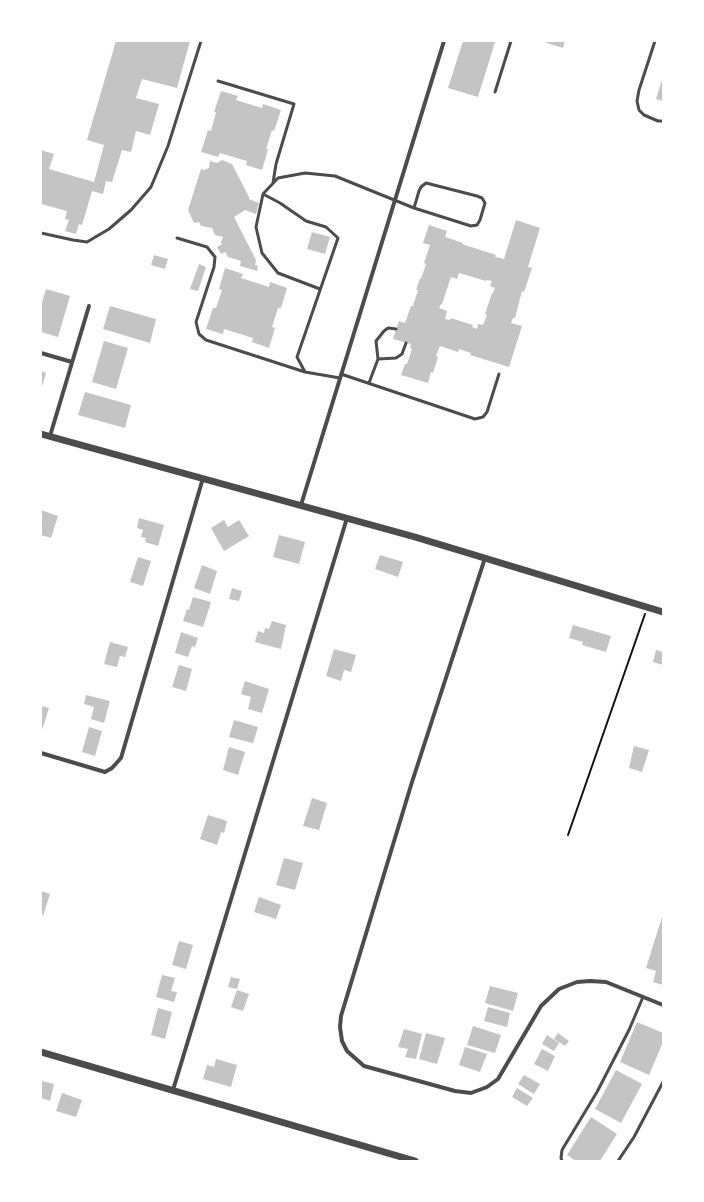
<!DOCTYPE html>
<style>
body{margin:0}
#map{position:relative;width:704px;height:1202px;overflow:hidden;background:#fff;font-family:"Archivo Narrow",sans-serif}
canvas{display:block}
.frame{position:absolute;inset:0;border:42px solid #fff;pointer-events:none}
</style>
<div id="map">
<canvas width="704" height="1202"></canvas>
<div class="frame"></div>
</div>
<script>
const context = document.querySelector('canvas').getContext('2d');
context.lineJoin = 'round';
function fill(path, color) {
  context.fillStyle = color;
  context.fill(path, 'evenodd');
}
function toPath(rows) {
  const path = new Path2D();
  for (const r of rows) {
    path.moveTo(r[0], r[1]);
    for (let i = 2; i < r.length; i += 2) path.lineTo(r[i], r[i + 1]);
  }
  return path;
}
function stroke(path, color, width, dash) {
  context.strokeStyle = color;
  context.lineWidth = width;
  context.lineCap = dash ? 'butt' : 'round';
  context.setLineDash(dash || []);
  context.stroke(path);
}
const building = toPath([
 [116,41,190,41,177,88,142,79,136,98,159,104,150,135,136,131,131,152,122,150,112,182,106,181,103,194,92,191,82,225,79,224,76,234,65,231,69,220,65,219,67,211,41,204,41,150,54,154,49,169,94,182,104,145,87,140],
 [463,41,495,42,478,97,448,88],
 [541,41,565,41,563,48],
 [663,77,663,101,656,99],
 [221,91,238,96,236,100,262,108,263,104,281,110,274,131,272,130,266,149,268,149,262,170,246,165,247,161,220,153,218,157,201,152,208,130,211,131,216,112,214,112],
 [222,160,232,164,249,197,249,199,259,203,256,214,245,210,234,217,256,260,255,265,258,266,257,271,240,266,241,261,228,257,225,252,221,254,217,247,222,244,221,242,223,237,215,235,212,228,201,226,199,222,194,223,188,210,201,169,204,170,209,168,210,161,217,163],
 [516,220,540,228,528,267,532,268,524,292,522,291,515,318,513,318,511,323,522,326,509,367,470,355,471,353,459,349,458,352,440,346,436,356,438,357,433,373,431,372,428,383,401,375,405,364,407,364,412,349,410,348,411,344,393,339,399,321,405,323,411,306,413,306,418,290,416,290,420,278,421,279,426,264,424,263,430,245,423,243,429,225,447,231,445,237,463,243,462,244,496,255,495,257,504,259],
 [459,273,486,281,487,280,492,281,490,286,495,288,493,293,492,293,485,314,487,315,483,325,478,324,477,329,472,327,473,325,451,318,450,320,445,319,447,311,439,308,441,304,442,304,451,277,457,279],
 [312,232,330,237,325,254,307,249],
 [154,255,168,259,165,269,151,265],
 [199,264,206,267,198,291,190,289],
 [225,268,243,274,241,278,269,287,270,282,287,288,281,308,278,308,272,327,275,328,269,348,252,342,253,338,224,329,223,334,206,329,213,308,216,308,222,290,219,289],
 [46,289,70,296,58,337,41,332,41,306],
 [110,306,156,319,150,343,103,329],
 [104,341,128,348,116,389,92,382],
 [41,371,46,373,41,390],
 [85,392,131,405,125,428,78,415],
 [41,510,58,516,51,538,41,535],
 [139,518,164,525,158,546,145,542,146,538,141,537,143,530,137,528],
 [224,520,228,527,239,520,249,536,224,551,211,528],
 [279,535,305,542,299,564,273,557],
 [380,555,403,562,398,577,375,569],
 [138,557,151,561,143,586,130,582],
 [202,565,217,571,210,594,194,588],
 [232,588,242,591,239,601,229,599],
 [193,597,211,602,203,627,183,621,187,609,189,610],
 [272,621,286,625,281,649,255,642,258,631,264,633,265,628,269,629],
 [573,625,611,636,606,652,582,645,583,642,569,638],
 [181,632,198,638,195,647,192,646,188,657,175,653],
 [110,642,128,647,125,657,120,656,117,667,104,664],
 [334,649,356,655,351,672,344,670,341,681,326,676],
 [656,650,663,652,663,665,653,662],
 [179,665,192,669,186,691,172,687],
 [245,681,269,689,262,713,248,709,251,697,241,694],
 [86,695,110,701,104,723,91,719,94,707,84,704],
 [41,706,49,708,41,733],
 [234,720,258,727,253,743,229,737],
 [89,727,102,731,95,756,82,752],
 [634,746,649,750,642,772,629,768],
 [229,747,245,752,238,775,223,770],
 [312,798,327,803,319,830,303,826],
 [208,815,227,821,224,833,221,832,217,845,200,839],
 [284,858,303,863,295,890,276,885],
 [41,891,50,894,43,916,41,915],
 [259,897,281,905,276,919,254,912],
 [663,914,663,985,653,982,656,971,646,968],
 [179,941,193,945,186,969,172,965],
 [162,975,175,978,171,991,177,992,174,1002,156,997],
 [231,977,240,979,237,989,228,987],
 [490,986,518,993,513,1011,485,1003],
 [237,990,249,994,243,1011,231,1007],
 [488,1007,510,1013,507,1027,484,1021],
 [158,1008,172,1012,165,1039,151,1035],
 [637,1022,663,1033,663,1042,649,1075,620,1062],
 [473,1026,501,1035,495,1053,467,1045],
 [404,1029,422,1034,416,1059,405,1057,408,1049,398,1047],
 [426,1033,445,1038,437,1064,419,1059],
 [558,1033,569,1041,565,1046,554,1039],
 [547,1035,559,1043,554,1051,542,1044],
 [465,1047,487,1054,480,1072,459,1065],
 [542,1049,555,1056,548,1071,534,1064],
 [216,1059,237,1065,231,1087,203,1079,207,1065,214,1067],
 [616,1070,642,1084,621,1123,595,1109],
 [524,1075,540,1084,534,1094,518,1084],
 [41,1081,54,1084,50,1101,41,1098],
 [517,1088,533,1098,527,1106,512,1097],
 [62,1093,82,1100,76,1117,56,1111],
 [591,1117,617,1134,600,1161,576,1161,567,1155]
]);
const path = toPath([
 [568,835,645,614]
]);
const service = toPath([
 [655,41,639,90,637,101,639,110,644,115,658,121,663,121],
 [218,81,294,104,276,164,273,183],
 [495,92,511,41],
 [263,194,256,227,262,253,278,273,320,289],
 [41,233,73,240,87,242,109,229,131,210,151,187,168,146,201,41],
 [177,238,207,247,215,257,214,267,196,322,199,334,206,340,305,372],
 [396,329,388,328,384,331,376,341,378,359,396,358,402,354,406,343],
 [341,374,475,419,483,417,487,412,499,374],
 [340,378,305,372,297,357,338,238,326,227,306,221,280,203,263,194,278,178,305,173,335,176,414,208,471,226,477,225,480,220,485,203,482,198,477,196,426,183,421,187,419,191,414,208],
 [369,383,378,359],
 [562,1161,561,1158,562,1150,597,1092,629,1030,643,997],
 [618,1161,634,1137,663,1082]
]);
const minor = toPath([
 [41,353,72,362],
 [50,436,89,306],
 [301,505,444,41],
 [485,558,412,782,341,1016,340,1027,342,1041,347,1051,364,1066,455,1091,471,1093,487,1087,498,1079,541,1006,559,989,577,982,590,981,606,982,663,1005],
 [41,753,105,772,112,768,121,758,203,478],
 [173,1090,347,518]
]);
const tertiary = toPath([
 [41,434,415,537,663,612],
 [41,1052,415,1161]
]);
fill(building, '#c4c4c4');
stroke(path, '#111', 2);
stroke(service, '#4c4c4c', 3);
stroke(minor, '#4c4c4c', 4);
stroke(tertiary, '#4c4c4c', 7);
</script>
